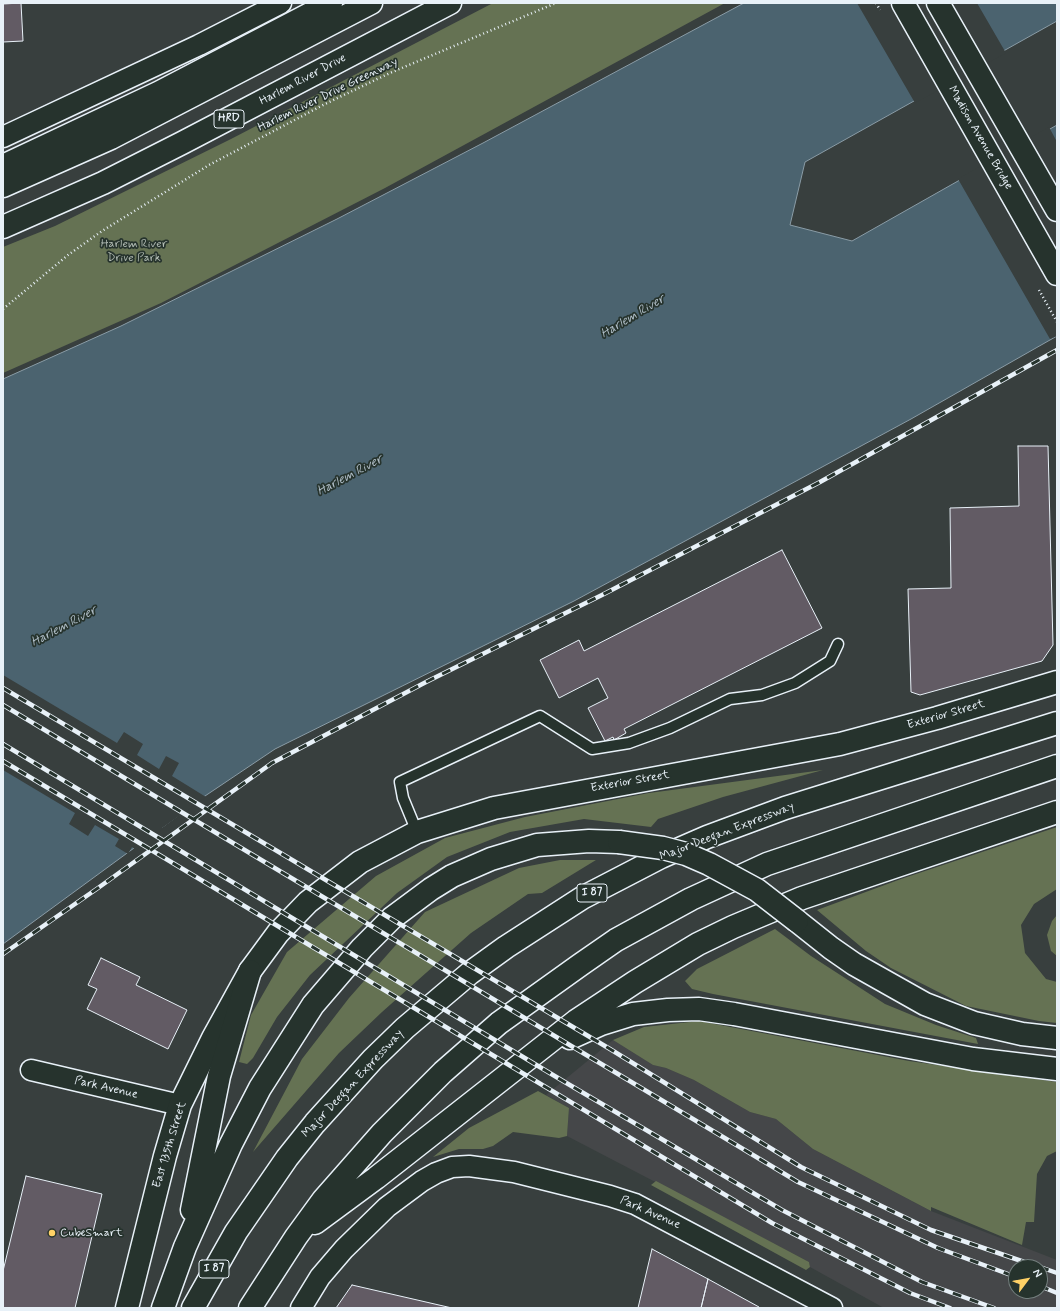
<!DOCTYPE html>
<style>
body{margin:0}
#map{position:relative;width:1060px;height:1311px;overflow:hidden;background:#383f3e;font-family:Mynerve,sans-serif}
canvas{display:block}
.frame{position:absolute;inset:0;border:4px solid #e8f1f8;pointer-events:none}
.north{position:absolute;left:1008px;top:1259px;width:40px;height:40px;box-sizing:border-box;background:#26332d;border:1px solid #747f7e;border-radius:50%;rotate:58deg;font-size:11px;font-weight:700;line-height:16px;text-align:center;color:#e8f1f8}
.north::after{content:'';display:block;margin:auto;width:14px;height:18px;background:#ffd166;clip-path:polygon(50% 0,100% 100%,50% 72%,0 100%)}
</style>
<div id="map">
<canvas width="1060" height="1311"></canvas>
<div class="frame"></div>
<div class="north">N</div>
</div>
<script>
const context = document.querySelector('canvas').getContext('2d');
context.lineJoin = 'round';
function fill(path, color) {
  context.fillStyle = color;
  context.fill(path, 'evenodd');
}
function toPath(rows) {
  const path = new Path2D();
  for (const r of rows) {
    path.moveTo(r[0], r[1]);
    for (let i = 2; i < r.length; i += 2) path.lineTo(r[i], r[i + 1]);
  }
  return path;
}
function stroke(path, color, width, dash) {
  context.strokeStyle = color;
  context.lineWidth = width;
  context.lineCap = dash ? 'butt' : 'round';
  context.setLineDash(dash || []);
  context.stroke(path);
}
function drawText(font, color, halo, rows, align = 'center') {
  context.font = font + ' Mynerve,sans-serif';
  context.lineWidth = 3.5;
  context.setLineDash([]);
  context.textBaseline = 'middle';
  context.strokeStyle = halo;
  context.fillStyle = color;
  for (const [text, x, y, turn = 0] of rows) {
    context.save();
    context.translate(x, y);
    context.rotate((+turn || 0) * Math.PI / 180);
    context.textAlign = isNaN(turn) ? turn : align;
    if (halo) context.strokeText(text, 0, 0);
    context.fillText(text, 0, 0);
    context.restore();
  }
}
const built = toPath([
 [613,1040,653,1065,666,1068,694,1080,750,1112,776,1119,813,1149,931,1211,1057,1260,1057,1308,884,1308,810,1267,809,1262,567,1136,569,1108,546,1095],
 [1016,1267,1040,1267,1040,1291,1016,1291]
]);
const green = toPath([
 [493,3,725,3,385,188,161,303,3,373,3,247,55,226,231,139],
 [823,770,723,797,658,819,651,827,584,819,510,832,447,857,397,893,310,975,277,1017,253,1058,247,1064,239,1062,251,1015,287,952,376,876,445,838,525,817,649,793],
 [1057,827,1057,889,1034,904,1021,925,1025,953,1046,979,1057,982,1057,1023,1039,1021,966,1006,891,968,866,951,817,910,901,879],
 [560,860,596,860,542,893,528,894,471,933,382,1012,339,1053,253,1152,302,1059,349,998,425,912,519,868],
 [1057,915,1057,956,1051,951,1047,935,1052,921],
 [775,929,811,956,885,1004,936,1025,976,1038,978,1044,713,994,692,989,685,981,697,969],
 [699,1021,909,1061,1057,1082,1057,1151,1047,1156,1037,1174,1034,1222,1026,1222,1022,1245,931,1207,931,1211,813,1149,776,1119,750,1112,694,1080,666,1068,653,1065,613,1040,644,1027],
 [538,1091,569,1108,567,1136,559,1138,513,1132,493,1146,483,1149,459,1149,433,1157,469,1128],
 [656,1181,809,1262,810,1267,806,1270,651,1185]
]);
const water = toPath([
 [744,3,1057,3,1057,21,805,162,790,225,852,241,1057,125,1057,336,911,419,574,601,275,749,205,796,3,944,3,379,121,326,337,219,483,143,744,3]
]);
const pier = toPath([
 [857,3,977,3,1006,53,915,103],
 [1049,127,1057,142,1057,336,1050,339,958,179],
 [3,675,117,743,124,732,143,744,137,755,159,769,166,756,179,763,172,776,206,797,162,828,163,829,136,850,132,847,128,854,115,846,119,839,95,825,88,836,69,824,75,813,3,770]
]);
const building = toPath([
 [21,3,23,41,3,42,3,4,21,3],
 [1018,446,1048,446,1053,645,1042,661,920,695,911,692,908,589,951,588,950,508,1019,506,1018,446],
 [782,550,822,628,624,729,626,733,614,740,613,737,605,741,588,708,608,698,598,678,559,698,540,660,579,640,584,651,782,550],
 [101,958,140,977,136,985,187,1010,168,1049,87,1009,97,989,88,985,101,958],
 [26,1176,102,1194,75,1308,3,1308,3,1271,26,1176],
 [652,1249,708,1279,701,1308,638,1308,652,1249],
 [708,1279,759,1307,759,1308,701,1308,708,1279],
 [352,1285,452,1308,336,1308,352,1285]
]);
const path = toPath([
 [876,3,880,10],
 [1039,290,1057,322],
 [3,309,68,255,102,231,209,165,325,104,390,73,556,3]
]);
const service = toPath([
 [417,832,403,798,400,782,540,716,592,749,629,743,670,728,730,699,762,695,795,683,830,661,838,644]
]);
const minor = toPath([
 [3,137,199,45,281,3],
 [31,1070,180,1105],
 [301,1308,320,1277,344,1249,387,1207,422,1181,436,1173,452,1167,469,1166,514,1172,610,1196,635,1204,832,1308]
]);
const secondary = toPath([
 [903,3,1057,274],
 [938,3,1057,210],
 [127,1308,165,1156,180,1105,213,1038,250,971,278,933,308,902,360,862,417,832,494,808,840,744,937,718,1057,682]
]);
const motorway = toPath([
 [3,166,158,93,331,3],
 [3,186,111,138,371,3],
 [3,227,103,183,182,143,450,3],
 [797,921,831,948,854,964,925,1004,974,1023,1022,1034,1057,1038],
 [570,1038,601,1024,633,1014,668,1010,699,1009,734,1014,973,1059,1057,1069],
 [192,1210,219,1076,250,971],
 [315,1223,376,1178,576,1021,635,982,698,944,733,927,802,898,1057,812],
 [163,1308,185,1247,231,1144,260,1088,313,1005,362,948,392,918,431,889,452,876,491,859,537,845,589,841,619,842],
 [193,1308,236,1232,287,1158,315,1123,373,1059,405,1028,470,973,506,947,582,898,661,857,707,837,785,808,1057,723],
 [250,1308,296,1237,323,1200,382,1133,443,1072,499,1023,580,965,616,940,691,899,767,864,1057,766]
]);
const rail = toPath([
 [3,688,610,1049,801,1167,931,1230,1039,1267],
 [3,705,798,1182,938,1248,1016,1277],
 [3,744,563,1081,782,1210,922,1282,994,1308],
 [3,761,772,1223,910,1293,950,1308],
 [3,954,98,888,272,763,428,681,602,595,820,482,1057,350],
 [1040,1267,1057,1273],
 [1040,1286,1057,1293]
]);
const motorwayBridge = toPath([
 [619,842,663,848,686,854,709,864,757,890,797,921]
]);
const markers = [
 [52,1233,4,"#ffd166"]
];
const shields = [
 [229,119,30],
 [592,893,30],
 [214,1269,30]
];
const shieldNames = [
 ["HRD",229,119],
 ["I 87",592,893],
 ["I 87",214,1269]
];
const streetNames = [
 ["Harlem River Drive",303,80,-28],
 ["Harlem River Drive Greenway",328,95,-26],
 ["Madison Avenue Bridge",980,138,60],
 ["Exterior Street",946,715,-16],
 ["Exterior Street",630,782,-10],
 ["Major Deegan Expressway",727,832,-21],
 ["Major Deegan Expressway",353,1084,-47],
 ["Park Avenue",106,1088,13],
 ["East 135th Street",170,1145,-73],
 ["Park Avenue",650,1213,24]
];
const parkNames = [
 ["Harlem River",134,244],
 ["Drive Park",134,258]
];
const poiNames = [
 ["CubeSmart",60,1233]
];
const waterNames = [
 ["Harlem River",633,317,-31],
 ["Harlem River",350,476,-28],
 ["Harlem River",64,627,-28]
];
fill(built, '#454749');
fill(green, '#657253');
fill(water, '#4b636f');
stroke(water, '#8a9ca6', 1);
fill(pier, '#383f3e');
fill(building, '#625b64');
stroke(building, '#e8f1f8', 1);
stroke(service, '#e8f1f8', 13);
stroke(minor, '#e8f1f8', 23);
stroke(secondary, '#e8f1f8', 25);
stroke(motorway, '#e8f1f8', 25);
stroke(path, '#e8f1f8', 2.5, [1, 3]);
stroke(service, '#26332d', 10);
stroke(minor, '#26332d', 20);
stroke(secondary, '#26332d', 22);
stroke(motorway, '#26332d', 22);
stroke(rail, '#e8f1f8', 4.5);
stroke(rail, '#26332d', 3, [9]);
stroke(motorwayBridge, '#e8f1f8', 25, []);
stroke(motorwayBridge, '#26332d', 22);
for (const [x, y, r, color] of markers) {
  const dot = new Path2D();
  dot.arc(x, y, r, 0, 2 * Math.PI);
  context.fillStyle = color;
  context.fill(dot);
  stroke(dot, '#26332d', 1.5);
}
for (const [x, y, w] of shields) {
  const box = new Path2D();
  box.roundRect(x - w / 2, y - 9, w, 18, 3);
  context.fillStyle = '#26332d';
  context.fill(box);
  stroke(box, '#e8f1f8', 1);
}
drawText('bold 11px', '#e8f1f8', null, shieldNames);
drawText('12px', '#e8f1f8', '#26332d', streetNames);
drawText('12px', '#b4beb6', '#26332d', parkNames);
drawText('12px', '#e8f1f8', '#26332d', poiNames, 'left');
drawText('italic 13px', '#b1bfc8', '#26332d', waterNames);
</script>
